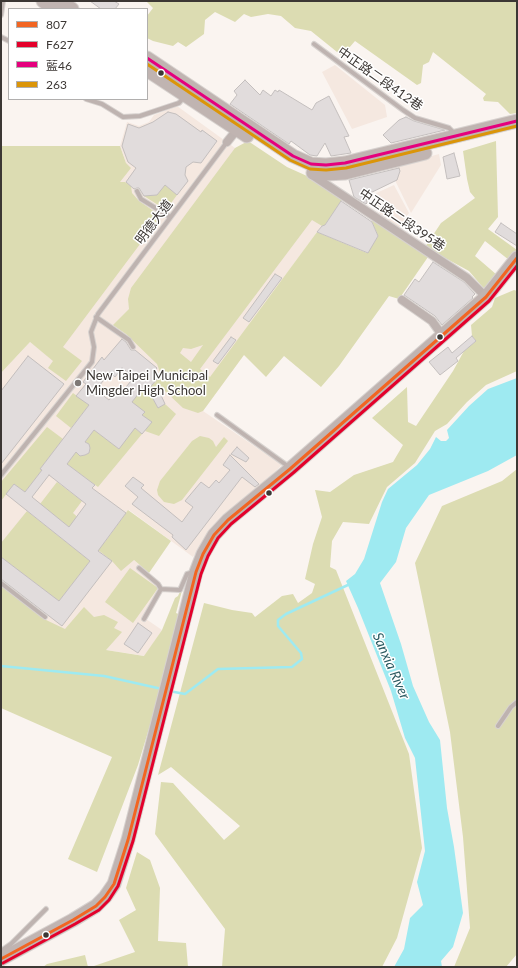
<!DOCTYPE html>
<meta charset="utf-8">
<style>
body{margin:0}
#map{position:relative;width:518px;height:968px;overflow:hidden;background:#faf4f0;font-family:Lato,"Noto Sans TC",sans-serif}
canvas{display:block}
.frame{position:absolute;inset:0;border:2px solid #3c3734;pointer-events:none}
.legend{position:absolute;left:8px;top:8px;width:140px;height:92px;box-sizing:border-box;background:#fff;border:1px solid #b1afae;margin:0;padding:5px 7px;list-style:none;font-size:12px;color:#3c3734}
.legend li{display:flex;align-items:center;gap:8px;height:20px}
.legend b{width:20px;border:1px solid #b1afae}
</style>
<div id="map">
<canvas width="518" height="968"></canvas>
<div class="frame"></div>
<ul class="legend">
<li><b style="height:5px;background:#f26522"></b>807</li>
<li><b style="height:5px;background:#e4002b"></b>F627</li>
<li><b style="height:5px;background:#e5007d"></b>藍46</li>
<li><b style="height:5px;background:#db9508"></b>263</li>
</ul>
</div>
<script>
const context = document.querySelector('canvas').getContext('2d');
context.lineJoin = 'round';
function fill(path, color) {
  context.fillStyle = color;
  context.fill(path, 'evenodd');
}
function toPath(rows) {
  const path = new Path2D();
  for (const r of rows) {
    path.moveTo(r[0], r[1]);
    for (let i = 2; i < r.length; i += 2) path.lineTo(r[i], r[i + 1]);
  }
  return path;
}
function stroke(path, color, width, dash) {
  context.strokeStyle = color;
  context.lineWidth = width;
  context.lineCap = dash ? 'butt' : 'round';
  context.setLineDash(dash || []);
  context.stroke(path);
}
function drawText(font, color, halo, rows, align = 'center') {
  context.font = font + ' Lato,"Noto Sans TC",sans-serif';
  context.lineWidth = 3;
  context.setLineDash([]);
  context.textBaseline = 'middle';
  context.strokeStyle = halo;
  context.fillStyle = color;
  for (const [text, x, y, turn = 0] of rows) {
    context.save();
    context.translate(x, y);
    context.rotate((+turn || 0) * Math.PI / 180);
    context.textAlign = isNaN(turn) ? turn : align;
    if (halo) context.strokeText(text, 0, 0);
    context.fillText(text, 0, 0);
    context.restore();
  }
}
const built = toPath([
 [335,65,385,105,387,117,352,129,322,72],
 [177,106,329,216,250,323,259,334,203,411,282,465,215,528,193,557,129,510,109,537,159,583,163,590,146,619,162,630,145,656,106,650,1,622,1,373,30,342,53,360,126,163,120,146,127,122,139,126,149,122,154,115],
 [439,154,441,165,411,213,389,168],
 [394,185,409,213,398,229,383,219,370,196]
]);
const green = toPath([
 [146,1,517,1,517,113,510,114,498,102,484,101,483,98,486,94,433,52,429,62,423,65,421,83,417,85,355,41,342,56,311,31,295,28,281,16,268,14,251,17,244,14,235,22,215,12,205,20,204,34,186,47,178,42,173,46,153,41,147,38,147,16,153,8],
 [248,141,287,167,307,176,342,200,325,225,322,226,312,220,200,369,210,377,317,232,367,253,378,236,371,219,428,257,399,299,389,296,339,366,321,387,284,356,266,377,244,355,203,411,198,413,183,408,165,391,152,397,158,408,165,404,176,414,159,436,145,431,151,422,142,415,144,412,132,402,143,388,147,391,161,375,157,364,126,334,113,325,129,309,128,299,131,288,235,148],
 [203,345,191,362,180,353,183,348,191,349],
 [496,141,498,217,488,229,517,250,517,251,509,260,485,241,475,256,497,275,486,291,469,271,425,247,441,223,475,198,470,192,467,179,463,151],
 [1,146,120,146,126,163,131,168,120,182,125,182,131,186,132,193,139,201,161,216,63,347,82,361,66,381,48,368,53,361,30,342,1,373],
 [165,185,177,195,166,210,144,196,157,195],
 [514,290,517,291,517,371,486,385,467,402,447,424,435,431,415,463,387,487,369,524,343,522,332,541,330,567,336,570,409,754,422,848,397,938,382,967,222,967,225,929,155,834,161,782,173,783,224,840,240,826,171,767,158,775,204,603,232,610,252,613,255,617,282,596,293,594,298,603,312,593,315,584,305,579,313,544,322,517,315,490,330,492,354,475,393,462,403,445,372,418,407,387,408,422,416,426,453,371,464,351,476,341,472,336,471,325,492,307,495,298],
 [73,393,89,405,71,428,56,416],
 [112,411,142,434,98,487,67,464,76,452,80,456,85,455,89,453,90,448,89,444,85,442,94,430,119,449],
 [47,427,63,439,40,469,42,470,25,492,14,484,1,501,1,482],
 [200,436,209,438,213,441,216,447,224,437,228,441,182,500,174,504,164,502,158,495,157,490,160,481,192,441],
 [517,469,517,954,506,967,454,967,470,928,463,837,450,732,415,563,442,506,502,481],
 [57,482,82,501,73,513,105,542,128,510,171,541,149,573,134,560,121,571,112,561,40,504],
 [27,511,90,561,59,601,1,557,1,543],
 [130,568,158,588,133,623,105,602],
 [184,583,176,613,183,616,138,765,97,872,68,859,112,757,1,708,1,586,44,619,65,629,84,607,94,617,104,615,118,622,114,628,122,632,106,650,144,656,162,630,175,598,178,596],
 [137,852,150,860,160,888,158,941,186,943,188,967,91,967,135,952,119,920,136,910,126,888],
 [85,955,88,967,43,967,47,964]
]);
const water = toPath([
 [517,378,517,455,488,471,429,495,406,528,396,562,380,583,401,644,413,686,429,722,440,740,447,808,454,847,463,913,453,947,441,961,442,967,394,967,404,949,410,918,423,905,417,882,425,851,415,758,405,738,391,691,358,608,346,581,355,574,364,559,382,502,388,489,417,465,430,449,436,437,441,441,446,441,449,438,447,430,469,406,488,389]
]);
const stream = toPath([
 [1,666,104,676,162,689],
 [169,691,185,694,218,669,292,667,302,659,301,653,278,626,278,620,286,614,350,584]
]);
const building = toPath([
 [90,1,114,1,119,4,115,9,101,9,90,1],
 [245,80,260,95,263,90,271,96,275,90,278,92,279,90,312,110,316,103,329,96,349,136,344,137,351,153,331,156,325,143,317,156,310,155,291,141,289,144,230,104,237,95,234,91,245,80],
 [168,112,176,114,201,132,202,130,217,141,201,163,193,162,186,167,185,175,188,181,177,195,165,185,157,195,144,196,139,188,137,188,134,189,126,182,136,168,128,162,122,146,128,124,139,128,153,122,168,112],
 [406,117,414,121,445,130,391,143,383,135,399,120,406,117],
 [454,153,460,176,447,179,443,157,454,153],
 [399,168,400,171,397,180,366,195,367,203,366,204,354,197,349,180,399,168],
 [341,201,372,222,378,236,368,253,317,232,322,226,325,225,341,201],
 [501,223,517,234,517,246,495,232,501,223],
 [433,262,464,282,475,294,472,297,473,298,442,325,435,316,404,295,415,279,419,282,433,262],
 [275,274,282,278,249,322,243,318,275,274],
 [472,336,476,341,456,358,458,361,440,375,429,362,448,347,452,353,472,336],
 [231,337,236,340,218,364,213,361,231,337],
 [122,339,126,342,131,350,135,350,157,368,153,373,158,378,147,391,143,388,132,402,145,412,142,415,152,422,142,434,135,428,119,449,94,430,85,442,89,444,90,448,89,453,85,455,80,456,76,452,67,464,95,485,92,488,126,513,98,551,112,561,62,626,1,579,1,557,59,601,90,561,6,494,14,484,25,492,42,470,40,469,89,405,76,396,86,384,83,382,102,357,104,360,122,339],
 [122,368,134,377,119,396,115,393,109,400,96,390,110,372,115,377,122,368],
 [49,475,86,504,69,527,32,497,49,475],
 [28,356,64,384,1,464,1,391,28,356],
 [160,393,165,404,158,408,152,397,160,393],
 [237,447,249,458,246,462,231,454,237,447],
 [230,455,259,484,255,487,242,477,186,550,172,537,173,535,132,504,138,497,125,486,133,477,144,485,141,488,182,522,193,507,185,501,201,482,209,488,216,480,219,483,230,470,223,465,230,455],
 [138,623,152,633,138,653,124,644,138,623]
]);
const lane = toPath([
 [1,15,3,1],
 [1,37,9,41],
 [314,44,403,110,415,118,449,128,455,134],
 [86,99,102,104,123,117,140,116,179,103,184,97],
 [137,191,141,199,170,217],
 [96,317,129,340,133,347],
 [217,415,289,467],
 [1,475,92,362,94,347,91,332,98,314,227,142],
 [139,568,158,584,161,589],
 [1,583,45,617],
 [144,619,161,589,180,590,187,574,194,572],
 [498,726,511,707,517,702],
 [1,951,11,944,46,909]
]);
const street = toPath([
 [227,142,239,127],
 [312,175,467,278,486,297],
 [402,300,432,321,442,335]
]);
const primary = toPath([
 [43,1,55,9],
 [60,1,72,9],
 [147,58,293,156,311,164,326,165,345,163,517,121],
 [147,70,247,136],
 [313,173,326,174,345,173,425,153],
 [1,959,73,920,96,906,105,897,114,884,128,840,196,572,203,554,214,535,228,520,290,469,486,297,517,258]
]);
const bus1 = toPath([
 [1,959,73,920,96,906,105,897,114,884,128,840,196,572,203,554,214,535,228,520,290,469,486,297,517,258]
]);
const bus2 = toPath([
 [3,963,75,924,99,910,109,900,118,886,133,841,201,574,208,556,218,538,231,524,293,473,489,301,517,266]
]);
const bus3 = toPath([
 [147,58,293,156,311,164,326,165,345,163,517,121]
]);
const bus4 = toPath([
 [147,64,290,160,310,169,326,170,346,168,517,126]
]);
const markers = [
 [161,73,3.5,"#3c3734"],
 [440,337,3.5,"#3c3734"],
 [78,383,4,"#7e7976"],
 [269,493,3.5,"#3c3734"],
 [46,935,3.5,"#3c3734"]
];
const streetNames = [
 ["中正路二段412巷",380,79,35],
 ["中正路二段395巷",402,220,34],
 ["明德大道",154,222,-53]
];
const poiNames = [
 ["New Taipei Municipal",86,376],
 ["Mingder High School",86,391]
];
const waterNames = [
 ["Sanxia River",391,666,66]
];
fill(built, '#f5e8e0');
fill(green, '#dcdcb2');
fill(water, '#9eeaf1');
stroke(stream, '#9eeaf1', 2.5);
fill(building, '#e1dcdc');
stroke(building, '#c4bfbe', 1);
stroke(lane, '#d7d2cf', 6);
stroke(street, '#d7d2cf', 10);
stroke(primary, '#d7d2cf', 15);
stroke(lane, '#beb3b0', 4);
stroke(street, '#beb3b0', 8);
stroke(primary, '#c0b4b1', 13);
stroke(bus1, '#f26522', 3);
stroke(bus2, '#e4002b', 3);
stroke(bus3, '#e5007d', 3);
stroke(bus4, '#db9508', 3);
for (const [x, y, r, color] of markers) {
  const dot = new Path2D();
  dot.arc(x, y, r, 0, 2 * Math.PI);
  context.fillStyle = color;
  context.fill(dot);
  stroke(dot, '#fff', 1.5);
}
drawText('13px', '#3c3734', '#fff', streetNames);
drawText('13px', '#3c3734', '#fff', poiNames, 'left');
drawText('italic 14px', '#2c5c62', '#fff', waterNames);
</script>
